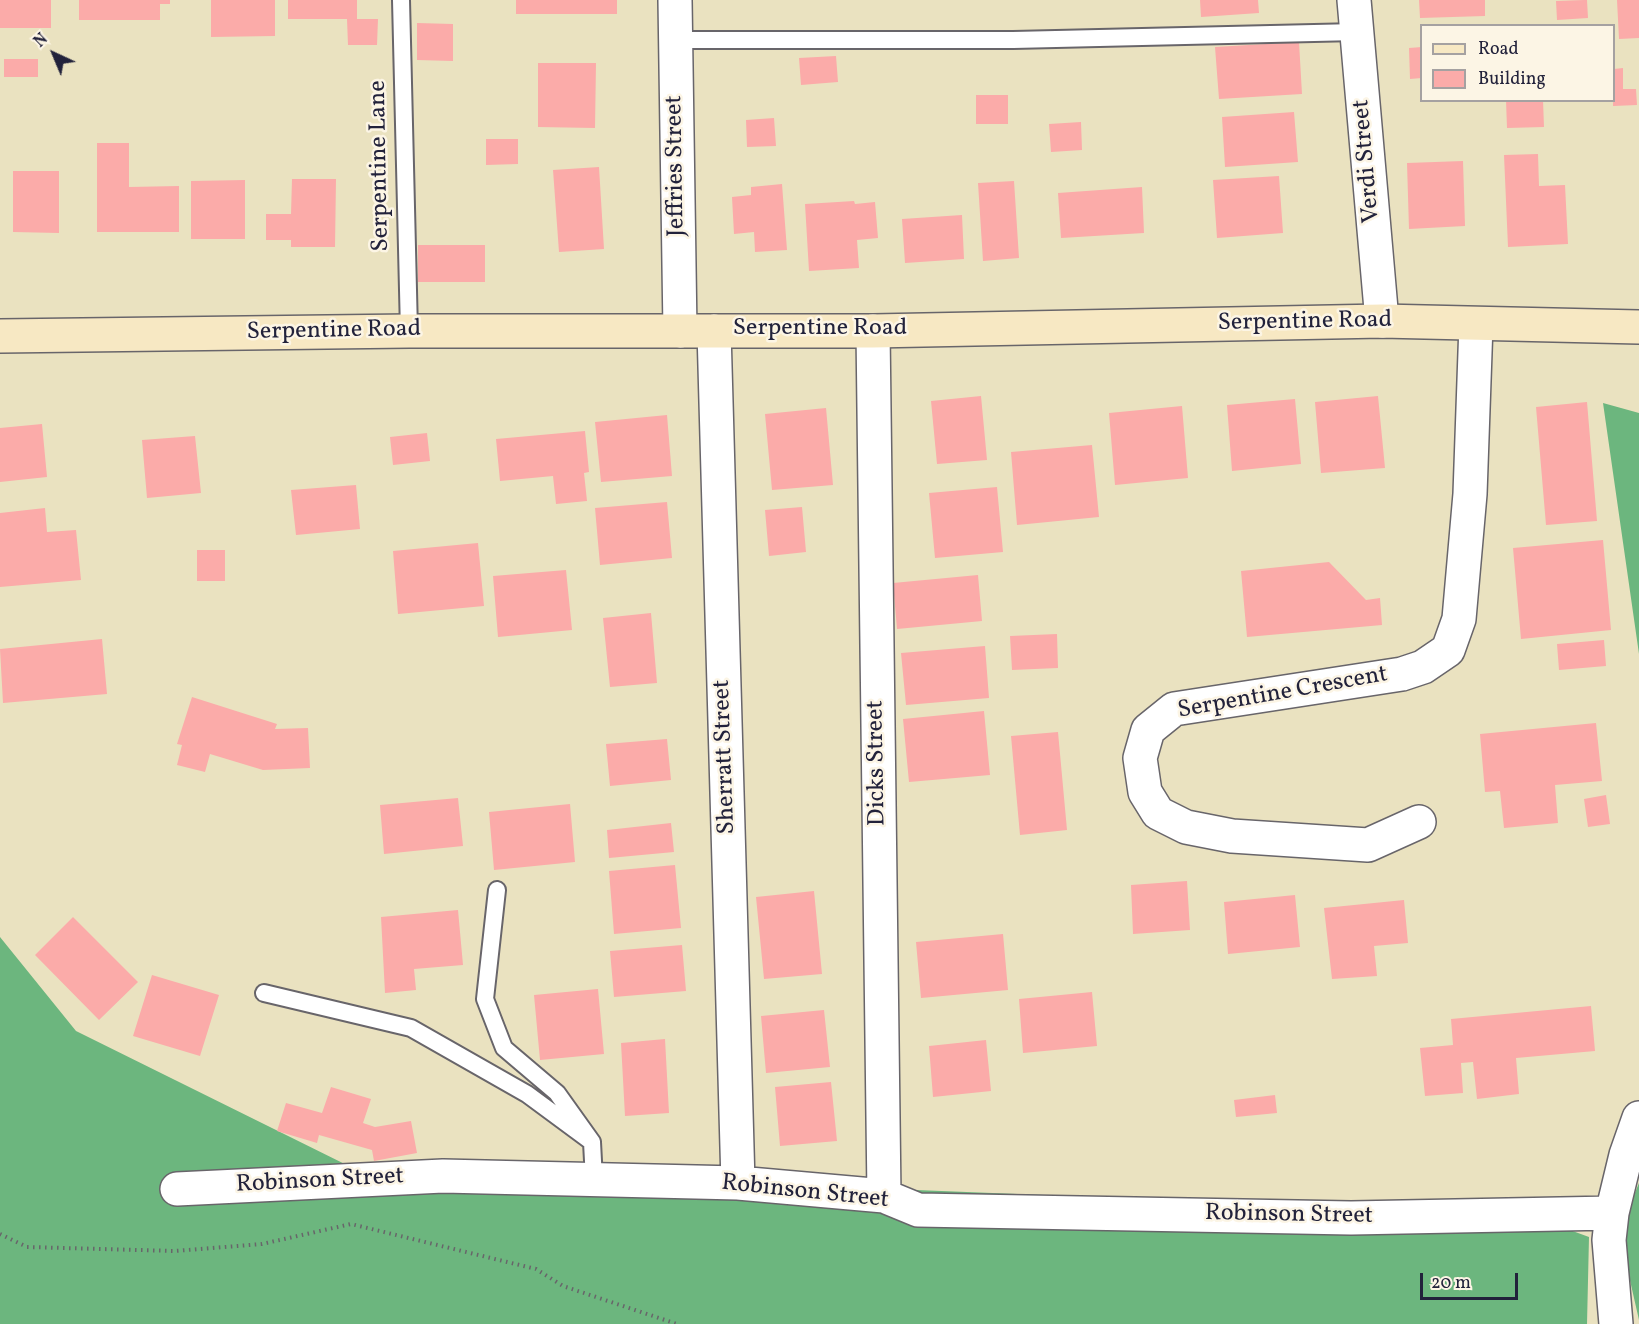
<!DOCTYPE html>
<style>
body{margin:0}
#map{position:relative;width:1639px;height:1324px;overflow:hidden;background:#eae2c0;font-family:Vollkorn,serif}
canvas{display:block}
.legend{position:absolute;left:1420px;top:24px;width:195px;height:78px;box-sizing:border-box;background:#fcf5e5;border:2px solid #a5a1a1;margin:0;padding:8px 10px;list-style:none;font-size:18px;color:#22223b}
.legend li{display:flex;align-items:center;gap:12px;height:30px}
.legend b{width:30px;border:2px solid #a5a1a1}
.north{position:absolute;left:24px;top:24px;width:60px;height:60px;-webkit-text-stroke:4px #fcf5e5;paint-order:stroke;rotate:316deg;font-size:16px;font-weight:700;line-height:24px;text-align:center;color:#22223b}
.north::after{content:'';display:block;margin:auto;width:21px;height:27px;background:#22223b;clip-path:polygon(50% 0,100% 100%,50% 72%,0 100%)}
.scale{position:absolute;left:1420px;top:1273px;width:98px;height:27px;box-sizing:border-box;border:3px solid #22223b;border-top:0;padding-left:8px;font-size:18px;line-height:21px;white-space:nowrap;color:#22223b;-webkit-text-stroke:4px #fcf5e5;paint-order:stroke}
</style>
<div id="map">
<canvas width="1639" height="1324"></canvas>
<ul class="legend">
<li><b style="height:8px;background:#f7e8c3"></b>Road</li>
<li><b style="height:16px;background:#fbaba9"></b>Building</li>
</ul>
<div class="north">N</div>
<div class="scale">20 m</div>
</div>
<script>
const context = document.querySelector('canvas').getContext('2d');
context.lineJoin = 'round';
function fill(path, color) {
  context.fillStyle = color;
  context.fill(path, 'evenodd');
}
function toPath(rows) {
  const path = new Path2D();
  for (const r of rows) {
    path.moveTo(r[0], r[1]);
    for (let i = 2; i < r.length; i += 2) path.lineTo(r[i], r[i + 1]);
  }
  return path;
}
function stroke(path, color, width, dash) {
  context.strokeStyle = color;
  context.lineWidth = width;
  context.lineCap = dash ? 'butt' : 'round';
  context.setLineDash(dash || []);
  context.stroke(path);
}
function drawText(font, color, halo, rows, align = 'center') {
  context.font = font + ' Vollkorn,serif';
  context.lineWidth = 5;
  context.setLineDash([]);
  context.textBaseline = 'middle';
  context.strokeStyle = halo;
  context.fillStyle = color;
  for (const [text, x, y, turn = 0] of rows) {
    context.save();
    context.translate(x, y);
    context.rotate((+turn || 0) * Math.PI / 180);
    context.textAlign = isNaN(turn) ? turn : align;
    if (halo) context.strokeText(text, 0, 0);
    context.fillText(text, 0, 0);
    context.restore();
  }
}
const forest = toPath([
 [1603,403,1639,413,1639,654],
 [0,937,76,1031,375,1179,738,1183,1526,1214,1589,1237,1587,1324,0,1324],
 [1639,1183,1639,1320,1619,1232]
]);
const building = toPath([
 [0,0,51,0,51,28,0,28],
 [79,0,170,0,170,4,160,4,160,20,79,20],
 [211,0,275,0,275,36,211,37],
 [288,0,357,0,357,19,378,19,377,45,348,45,347,19,288,19],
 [516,0,617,0,617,14,516,14],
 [1200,0,1258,0,1259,13,1201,17],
 [1419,0,1485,0,1485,16,1420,18],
 [1584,0,1587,0,1588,18,1557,20,1556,1],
 [1617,0,1639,0,1639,38,1619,39],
 [417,23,453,24,453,61,417,60],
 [1299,42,1302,94,1219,99,1215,47],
 [1422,47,1422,78,1410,79,1409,48],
 [836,56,838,82,801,85,799,58],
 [4,59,38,59,38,77,4,77],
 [538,63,596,63,595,128,538,127],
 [1623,68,1623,89,1636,89,1637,105,1613,106,1614,69],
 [976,95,1008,95,1008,124,976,124],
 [1506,100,1543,100,1544,127,1507,128],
 [1294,112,1298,162,1225,167,1222,117],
 [774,118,776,146,747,147,746,120],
 [1081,122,1082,150,1051,152,1049,124],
 [486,139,518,139,518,164,486,165],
 [97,143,129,143,129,187,179,186,179,232,97,232],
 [1538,154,1539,186,1565,185,1568,244,1508,247,1504,155],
 [1463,161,1465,226,1409,229,1407,163],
 [599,167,604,249,559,252,553,170],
 [13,171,59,171,59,233,13,232],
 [1279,176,1283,233,1217,238,1213,180],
 [292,179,336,179,335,247,291,247,291,240,266,240,266,214,291,214],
 [245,180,245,239,191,239,191,181],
 [1014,181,1019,258,983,261,978,183],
 [782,184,787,250,755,252,754,232,734,234,732,197,751,195,751,187],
 [1142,187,1144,233,1061,238,1058,193],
 [854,201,855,204,875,202,878,238,857,240,859,268,809,271,805,204],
 [962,215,964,259,905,263,902,219],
 [418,245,485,245,485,282,418,282],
 [981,396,987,460,937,464,931,401],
 [1378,396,1385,468,1321,473,1315,402],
 [1295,399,1301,464,1232,471,1227,405],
 [1587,402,1597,521,1546,525,1536,407],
 [1182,406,1188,478,1115,485,1109,413],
 [826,408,833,485,772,490,765,414],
 [667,415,672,476,601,482,595,422],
 [42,424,47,477,0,482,0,428],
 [585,431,589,472,584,473,587,501,556,504,553,476,500,481,496,439],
 [427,433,430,461,393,465,390,437],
 [195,436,201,493,147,498,142,440],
 [1092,445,1099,517,1017,525,1011,452],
 [356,485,360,529,296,535,291,490],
 [997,487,1003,552,935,558,929,493],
 [667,502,672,558,600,565,595,508],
 [802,507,806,552,769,556,765,510],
 [45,508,47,532,76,530,81,580,0,587,0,513],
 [1603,540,1611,630,1521,639,1513,548],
 [478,543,484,606,398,614,393,551],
 [197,550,225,550,225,581,197,581],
 [1329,562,1366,600,1380,598,1382,625,1247,637,1241,571],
 [566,570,572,630,498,637,493,576],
 [978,575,982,621,897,629,893,583],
 [651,613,657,683,610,687,603,618],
 [1057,634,1058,668,1012,670,1010,636],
 [102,639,107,694,3,703,0,649],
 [1604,640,1606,666,1559,670,1557,644],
 [985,646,989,698,906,705,901,653],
 [192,697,277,724,275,729,308,728,310,768,263,770,210,754,205,772,177,765,182,745,177,744],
 [984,711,990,775,909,782,903,719],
 [1596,723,1602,781,1555,785,1558,823,1504,828,1500,791,1485,792,1480,734],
 [1058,732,1067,830,1020,835,1011,736],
 [667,739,671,780,610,786,606,744],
 [1606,795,1610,824,1588,827,1584,799],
 [458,798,463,846,384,854,380,805],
 [570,804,575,862,494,870,489,812],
 [671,823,674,852,609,858,607,830],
 [675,865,681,928,614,934,609,871],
 [1187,881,1190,930,1133,934,1131,885],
 [814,891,822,974,764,979,756,897],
 [1295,895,1300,947,1228,954,1224,902],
 [1404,900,1408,943,1374,946,1377,976,1332,979,1324,908],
 [458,910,463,965,414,969,416,990,385,993,381,917],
 [73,917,138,982,99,1020,35,955],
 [1003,934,1008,990,921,998,916,942],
 [682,945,686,991,614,997,610,951],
 [152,975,219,995,200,1056,133,1036],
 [598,989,604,1054,540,1060,534,995],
 [1092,992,1097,1046,1023,1053,1019,999],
 [1591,1006,1595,1051,1516,1058,1519,1094,1477,1099,1473,1062,1461,1063,1463,1093,1425,1096,1420,1048,1453,1045,1451,1019],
 [824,1010,830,1067,766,1073,761,1016],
 [665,1039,669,1113,625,1116,621,1043],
 [986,1040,991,1091,933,1097,929,1046],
 [831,1082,837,1141,780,1146,775,1087],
 [331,1087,371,1099,363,1123,375,1127,411,1121,417,1153,374,1161,372,1150,319,1135,317,1143,277,1131,286,1103,322,1113],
 [1275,1095,1277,1113,1236,1117,1234,1100]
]);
const path = toPath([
 [0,1234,27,1247,175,1251,262,1244,351,1224,536,1269,563,1286,677,1324]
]);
const lane = toPath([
 [401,0,409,331],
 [675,40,1013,40,1357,32],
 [497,890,485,999,504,1048,557,1093,592,1142,594,1180],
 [264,993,411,1028,527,1094,592,1142]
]);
const street = toPath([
 [675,0,680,331],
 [1354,0,1382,321],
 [714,331,738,1183],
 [873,331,884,1196],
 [1419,822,1368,845,1232,836,1186,827,1158,813,1145,792,1140,758,1148,730,1174,709,1402,674,1423,667,1448,650,1459,619,1470,494,1476,324],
 [177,1189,443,1176,738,1183,884,1196,918,1210,1351,1218,1612,1213],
 [1616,1324,1609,1240,1612,1213,1626,1155,1639,1118]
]);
const secondary = toPath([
 [0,336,409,331,873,331,1382,321,1639,327]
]);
const streetNames = [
 ["Verdi Street",1368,161,-95],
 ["Serpentine Lane",381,166,-91],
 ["Jeffries Street",677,166,-91],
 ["Serpentine Road",1305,323,-1],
 ["Serpentine Road",820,330],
 ["Serpentine Road",334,332,-1],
 ["Serpentine Crescent",1283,694,-10],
 ["Sherratt Street",726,757,-92],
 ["Dicks Street",878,763,-91],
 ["Robinson Street",320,1182,-3],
 ["Robinson Street",805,1193,6],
 ["Robinson Street",1289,1216,1]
];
fill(forest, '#6cb67e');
fill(building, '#fbaba9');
stroke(lane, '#68656a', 20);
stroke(street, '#68656a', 36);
stroke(secondary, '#68656a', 36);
stroke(path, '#68656a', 4, [1.5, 4.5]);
stroke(lane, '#fff', 16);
stroke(street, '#fff', 33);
stroke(secondary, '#f7e8c3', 33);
drawText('24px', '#22223b', '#fcf5e5', streetNames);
</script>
